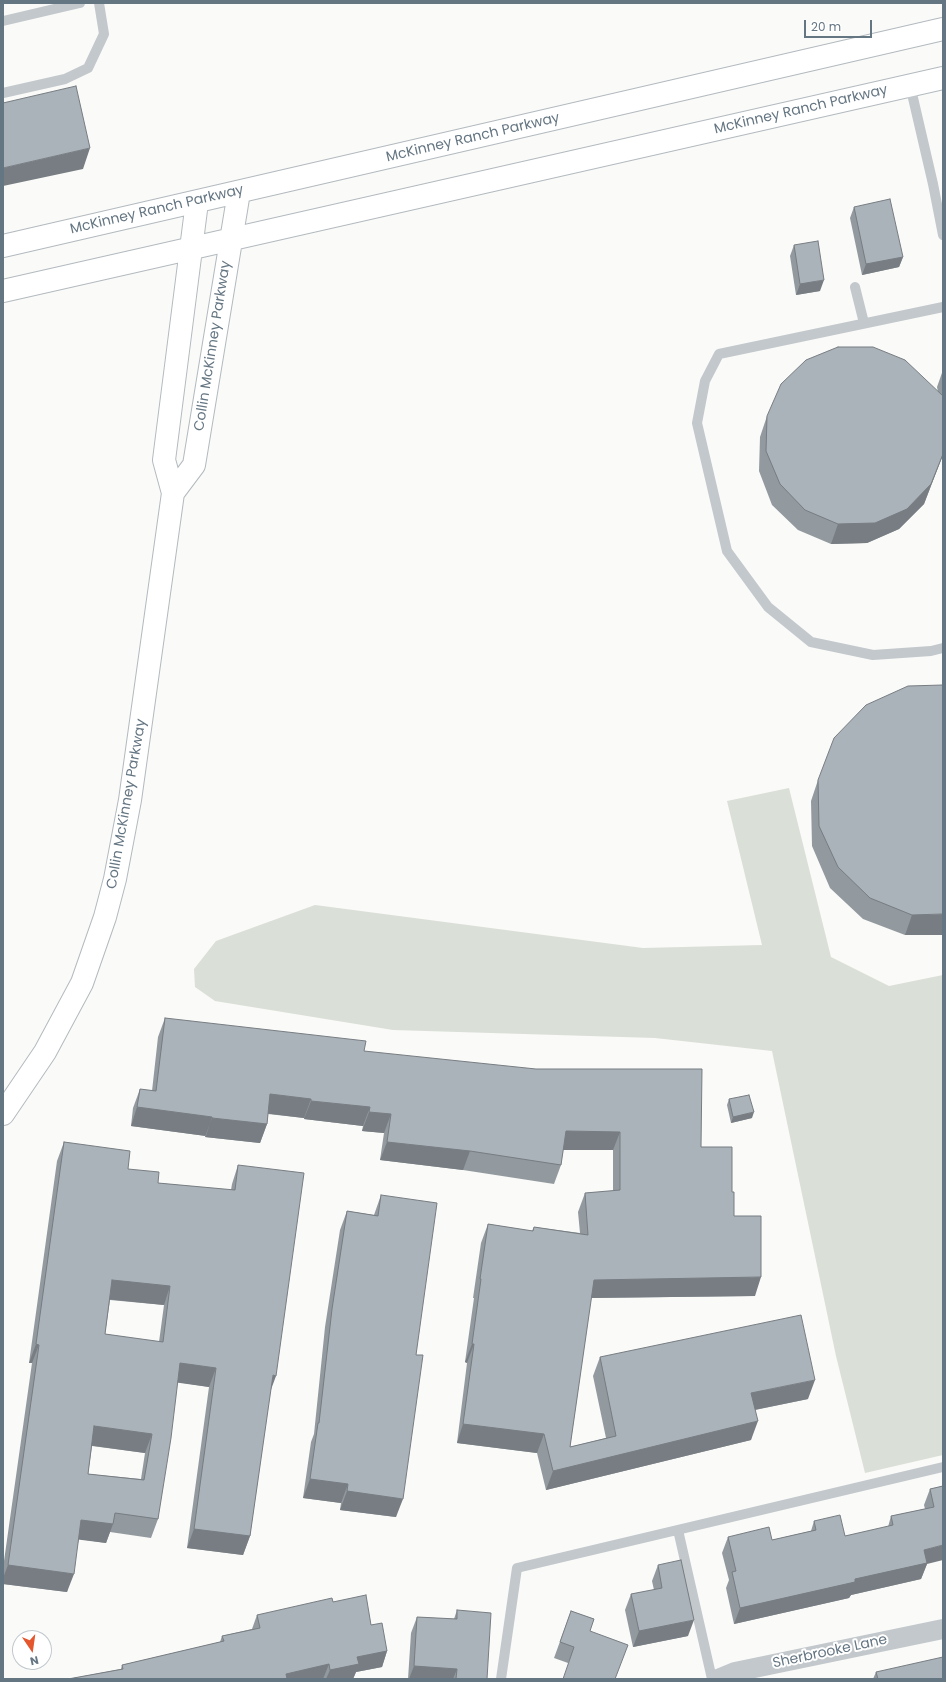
<!DOCTYPE html>
<style>
body{margin:0}
#map{position:relative;width:946px;height:1682px;overflow:hidden;background:#fafaf8;font-family:Poppins,sans-serif}
canvas{display:block}
.frame{position:absolute;inset:0;border:4px solid #657683;pointer-events:none}
.north{position:absolute;left:12px;top:1630px;width:40px;height:40px;box-sizing:border-box;background:#fff;border:1px solid #c1c8cd;border-radius:50%;rotate:167deg;font-size:11px;font-weight:700;line-height:16px;text-align:center;color:#657683}
.north::after{content:'';display:block;margin:auto;width:14px;height:18px;background:#e4572e;clip-path:polygon(50% 0,100% 100%,50% 72%,0 100%)}
.scale{position:absolute;left:804px;top:20px;width:68px;height:18px;box-sizing:border-box;border:2px solid #657683;border-top:0;padding-left:5px;font-size:12px;line-height:14px;white-space:nowrap;color:#657683;-webkit-text-stroke:3px #fff;paint-order:stroke}
</style>
<div id="map">
<canvas width="946" height="1682"></canvas>
<div class="frame"></div>
<div class="north">N</div>
<div class="scale">20 m</div>
</div>
<script>
const context = document.querySelector('canvas').getContext('2d');
context.lineJoin = 'round';
function fill(path, color) {
  context.fillStyle = color;
  context.fill(path, 'evenodd');
}
function toPath(rows) {
  const path = new Path2D();
  for (const r of rows) {
    path.moveTo(r[0], r[1]);
    for (let i = 2; i < r.length; i += 2) path.lineTo(r[i], r[i + 1]);
  }
  return path;
}
function stroke(path, color, width, dash) {
  context.strokeStyle = color;
  context.lineWidth = width;
  context.lineCap = dash ? 'butt' : 'round';
  context.setLineDash(dash || []);
  context.stroke(path);
}
function drawText(font, color, halo, rows, align = 'center') {
  context.font = font + ' Poppins,sans-serif';
  context.lineWidth = 4;
  context.setLineDash([]);
  context.textBaseline = 'middle';
  context.strokeStyle = halo;
  context.fillStyle = color;
  for (const [text, x, y, turn = 0] of rows) {
    context.save();
    context.translate(x, y);
    context.rotate((+turn || 0) * Math.PI / 180);
    context.textAlign = isNaN(turn) ? turn : align;
    if (halo) context.strokeText(text, 0, 0);
    context.fillText(text, 0, 0);
    context.restore();
  }
}
const green = toPath([
 [789,788,831,957,889,986,943,975,943,1455,865,1473,836,1356,772,1051,655,1038,393,1030,215,1001,195,987,194,969,216,941,315,905,643,948,762,945,727,801]
]);
const lane = toPath([
 [3,21,80,3],
 [910,85,933,184,943,235],
 [3,93,65,79,88,68,104,34,99,3],
 [855,287,864,323],
 [943,307,719,354,705,381,697,423,727,551,768,607,811,642,873,655,931,651,943,648],
 [678,1530,712,1679],
 [501,1679,517,1568,943,1467]
]);
const street = toPath([
 [718,1679,735,1672,943,1629]
]);
const secondary = toPath([
 [3,246,943,29],
 [3,291,943,78],
 [173,493,194,465,239,192],
 [3,1114,45,1052,82,983,105,917,115,879,130,800,173,493,164,460,197,202]
]);
const wall = toPath([
 [854,207,903,257,899,267,862,275,850,218],
 [794,245,820,291,796,295,790,256],
 [943,370,943,455,924,504,899,529,867,543,831,544,798,530,772,505,759,471,760,437,767,416,938,392,937,387],
 [818,780,943,935,905,935,863,919,830,888,812,846,811,801],
 [165,1018,364,1051,701,1147,732,1192,734,1216,755,1296,591,1298,570,1447,606,1438,593,1376,600,1357,808,1399,755,1410,751,1440,546,1490,537,1453,457,1443,467,1363,465,1362,474,1298,473,1298,481,1243,488,1224,532,1231,534,1227,580,1233,578,1212,585,1193,613,1191,613,1150,563,1150,561,1165,554,1184,463,1170,380,1160,384,1133,362,1131,363,1126,304,1119,304,1118,268,1114,267,1124,260,1143,205,1137,206,1136,131,1126,133,1108,140,1089,152,1091,158,1037],
 [729,1099,752,1118,731,1123,727,1105],
 [64,1142,128,1169,158,1183,231,1190,232,1184,238,1165,270,1392,250,1536,243,1555,187,1548,209,1387,177,1382,158,1519,151,1538,110,1532,106,1543,79,1539,67,1592,3,1584,3,1568,32,1363,29,1363,57,1161],
 [110,1300,164,1305,159,1342,105,1334],
 [92,1446,145,1453,141,1479,88,1474],
 [381,1195,416,1355,396,1517,340,1510,341,1503,303,1498,311,1442,314,1434,325,1327,340,1230,347,1211,374,1215],
 [943,1486,927,1564,921,1579,851,1595,849,1598,734,1624,726,1588,729,1580,722,1553,728,1537,772,1540,811,1531,814,1521,845,1536,888,1527,891,1516,925,1509,924,1505,930,1489],
 [658,1565,688,1636,633,1647,625,1610,631,1594,654,1590,652,1581],
 [333,1602,371,1625,387,1651,382,1667,356,1672,353,1679,68,1679,121,1669,122,1665,220,1642,222,1636,252,1629,257,1615],
 [457,1610,487,1679,408,1679,411,1633,417,1617,454,1619],
 [571,1611,594,1619,568,1663,554,1658],
 [876,1672,943,1679,873,1679]
]);
const shadedWall = toPath([
 [90,148,83,169,3,186,3,168],
 [903,257,899,267,862,275,866,264],
 [824,280,820,291,796,295,800,284],
 [943,454,924,504,899,529,867,543,831,544,838,524],
 [943,914,943,935,905,935,912,915],
 [270,1094,311,1099,304,1118,263,1113],
 [311,1101,370,1107,363,1126,304,1119],
 [137,1107,212,1117,206,1136,131,1126],
 [369,1112,391,1114,384,1133,362,1131],
 [754,1112,752,1118,731,1123,733,1117],
 [212,1118,267,1124,260,1143,205,1137],
 [566,1131,620,1132,613,1150,559,1150],
 [387,1142,470,1151,463,1170,380,1160],
 [761,1277,755,1296,587,1298,594,1280],
 [112,1280,170,1286,164,1305,105,1299],
 [36,1344,39,1345,32,1363,29,1363],
 [472,1344,474,1344,467,1363,465,1362],
 [180,1363,216,1368,209,1387,173,1382],
 [273,1375,276,1376,269,1395],
 [815,1380,808,1399,744,1412,751,1393],
 [758,1421,751,1440,546,1490,553,1471],
 [463,1424,544,1434,537,1453,457,1443],
 [94,1426,152,1434,145,1453,87,1445],
 [310,1479,348,1484,341,1503,303,1498],
 [347,1491,403,1499,396,1517,340,1510],
 [81,1520,113,1524,106,1543,74,1539],
 [194,1529,250,1536,243,1555,187,1548],
 [943,1545,943,1560,927,1564,921,1579,851,1595,849,1598,734,1624,740,1608,924,1550],
 [8,1565,74,1574,67,1592,3,1584,3,1578],
 [694,1620,688,1636,633,1647,639,1631],
 [387,1651,382,1667,356,1672,353,1679,326,1679,330,1670,357,1657],
 [329,1664,323,1679,284,1679,286,1674],
 [414,1666,457,1669,453,1679,409,1679]
]);
const building = toPath([
 [76,86,90,148,3,168,3,103,76,86],
 [890,199,903,257,866,264,854,207,890,199],
 [818,241,824,280,800,284,794,245,818,241],
 [838,347,873,347,905,360,943,396,943,454,931,484,907,509,875,523,838,524,805,510,780,484,766,451,767,416,781,384,806,360,838,347],
 [943,685,943,914,912,915,870,898,838,867,819,826,818,780,834,738,866,705,908,686,943,685],
 [165,1018,366,1041,364,1051,536,1069,702,1069,701,1147,732,1147,732,1192,734,1192,734,1216,761,1216,761,1277,594,1280,570,1447,616,1436,600,1357,801,1315,815,1380,751,1393,758,1421,553,1471,544,1434,463,1424,474,1344,472,1344,481,1279,480,1279,488,1224,533,1231,534,1227,588,1235,585,1193,620,1190,620,1132,566,1131,561,1165,470,1151,387,1142,391,1114,369,1112,370,1107,311,1101,311,1099,270,1094,267,1124,212,1118,212,1117,137,1107,140,1089,156,1091,165,1018],
 [749,1095,754,1112,733,1117,729,1099,749,1095],
 [64,1142,130,1151,128,1169,159,1172,158,1183,235,1190,238,1165,304,1173,276,1376,273,1375,250,1536,194,1529,216,1368,180,1363,171,1438,158,1519,115,1513,113,1524,81,1520,74,1574,8,1565,39,1345,36,1344,64,1142],
 [112,1280,170,1286,163,1342,105,1334,112,1280],
 [94,1426,152,1434,144,1480,88,1474,94,1426],
 [381,1195,437,1203,416,1355,423,1355,403,1499,347,1491,348,1484,310,1479,318,1423,319,1423,332,1309,347,1211,378,1216,381,1195],
 [943,1486,943,1545,924,1550,927,1563,855,1579,855,1582,740,1608,732,1572,736,1571,728,1537,769,1527,772,1540,816,1530,814,1521,840,1515,845,1536,893,1525,891,1516,934,1507,930,1489,943,1486],
 [681,1560,694,1620,639,1631,631,1594,662,1588,658,1565,681,1560],
 [366,1595,371,1625,382,1623,387,1651,357,1657,359,1664,330,1670,329,1664,286,1674,287,1679,68,1679,123,1669,122,1665,224,1641,222,1636,260,1628,257,1615,332,1598,333,1602,366,1595],
 [457,1610,491,1613,487,1679,456,1679,457,1669,414,1666,417,1617,457,1619,457,1610],
 [571,1611,594,1619,590,1631,628,1645,615,1679,563,1679,574,1647,560,1642,571,1611],
 [943,1657,943,1679,878,1679,876,1672,943,1657]
]);
const streetNames = [
 ["McKinney Ranch Parkway",801,110,-13],
 ["McKinney Ranch Parkway",473,138,-13],
 ["McKinney Ranch Parkway",157,210,-13],
 ["Collin McKinney Parkway",213,346,-81],
 ["Collin McKinney Parkway",127,804,-80],
 ["Sherbrooke Lane",830,1652,-12]
];
fill(green, '#dadfd7');
stroke(secondary, '#b3babf', 24);
stroke(lane, '#c3c8cc', 10);
stroke(street, '#c3c8cc', 20);
stroke(secondary, '#fff', 22);
fill(wall, '#929a9f');
fill(shadedWall, '#777d82');
fill(building, '#aab3b9');
stroke(building, '#777d82', 1);
drawText('14px', '#657683', '#fff', streetNames);
</script>
